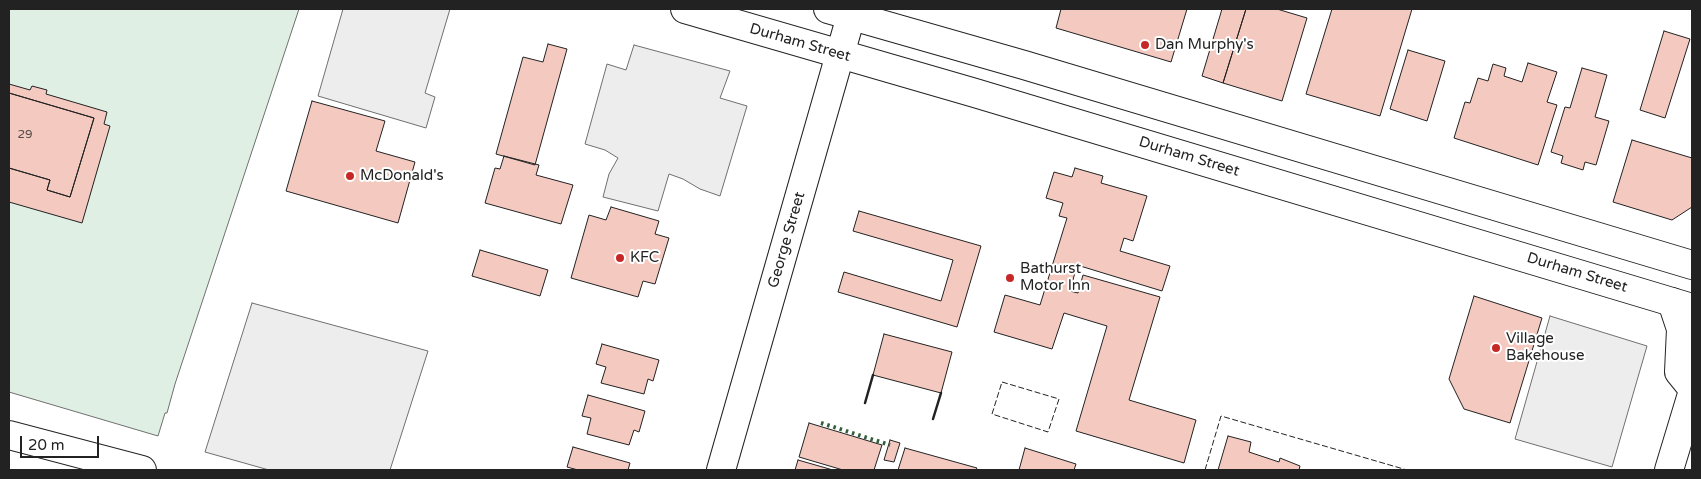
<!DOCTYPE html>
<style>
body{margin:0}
#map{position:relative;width:1701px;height:479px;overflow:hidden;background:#fff;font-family:"Varela Round",sans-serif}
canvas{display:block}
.frame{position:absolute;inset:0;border:10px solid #222;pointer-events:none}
.scale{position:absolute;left:20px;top:436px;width:79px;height:22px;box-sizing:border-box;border:2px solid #222;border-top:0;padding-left:6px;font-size:15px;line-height:18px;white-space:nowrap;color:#222;-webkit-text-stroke:4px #fff;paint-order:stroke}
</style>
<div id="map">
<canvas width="1701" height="479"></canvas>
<div class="frame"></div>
<div class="scale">20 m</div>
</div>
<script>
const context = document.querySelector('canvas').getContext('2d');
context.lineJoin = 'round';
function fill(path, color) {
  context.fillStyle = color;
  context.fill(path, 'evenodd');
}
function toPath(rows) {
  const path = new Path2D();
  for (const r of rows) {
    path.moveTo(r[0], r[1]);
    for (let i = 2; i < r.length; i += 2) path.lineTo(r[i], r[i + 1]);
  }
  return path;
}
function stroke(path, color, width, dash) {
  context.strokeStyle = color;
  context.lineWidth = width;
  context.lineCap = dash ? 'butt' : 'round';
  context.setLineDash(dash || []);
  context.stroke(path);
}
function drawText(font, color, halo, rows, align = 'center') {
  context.font = font + ' "Varela Round",sans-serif';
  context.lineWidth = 4;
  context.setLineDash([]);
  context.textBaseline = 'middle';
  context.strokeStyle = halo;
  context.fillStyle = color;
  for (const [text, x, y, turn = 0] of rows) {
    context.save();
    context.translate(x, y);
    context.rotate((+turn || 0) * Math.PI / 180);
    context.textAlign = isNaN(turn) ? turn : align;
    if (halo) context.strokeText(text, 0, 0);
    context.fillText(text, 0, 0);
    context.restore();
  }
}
const green = toPath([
 [9,9,299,9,175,384,167,413,165,413,158,436,9,392,9,9]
]);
const parking = toPath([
 [343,9,450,9,425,93,435,97,426,128,318,96,343,9],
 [634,45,730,71,720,98,747,106,720,196,700,189,683,179,669,174,658,211,603,197,609,174,618,158,605,150,585,144,607,64,626,70,634,45],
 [252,303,428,351,390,470,269,470,205,452,252,303],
 [1550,316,1647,346,1612,467,1515,439,1550,316]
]);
const building = toPath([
 [1061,9,1187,9,1171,62,1056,28,1061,9],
 [1222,9,1246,9,1223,83,1202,76,1222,9],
 [1246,9,1277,9,1307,18,1282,101,1223,83,1246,9],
 [1332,9,1412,9,1380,116,1306,94,1332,9],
 [1664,31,1690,39,1665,118,1640,110,1664,31],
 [548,44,567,49,535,165,496,154,523,57,543,62,548,44],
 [1408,50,1445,61,1427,121,1390,109,1408,50],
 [1528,63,1557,72,1547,102,1557,105,1538,165,1454,138,1465,102,1470,103,1478,78,1488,81,1493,64,1506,68,1504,76,1522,82,1528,63],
 [1582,68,1607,75,1595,117,1609,121,1596,165,1585,162,1583,170,1561,163,1563,156,1551,152,1565,107,1570,108,1582,68],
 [9,84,30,90,32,86,47,90,46,94,107,112,104,124,110,126,82,223,9,202,9,168,50,180,47,190,70,197,94,118,9,93,9,84],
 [9,93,94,118,70,197,47,190,50,180,9,168,9,93],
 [312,101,385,121,376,151,415,162,398,223,286,191,312,101],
 [1632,140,1692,158,1692,207,1672,220,1613,202,1632,140],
 [504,156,539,165,536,175,573,185,561,224,485,203,495,168,500,169,504,156],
 [1075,168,1103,176,1101,183,1147,196,1133,241,1124,238,1120,251,1170,266,1162,291,1077,265,1070,291,1078,293,1083,275,1160,297,1129,400,1196,420,1184,463,1076,431,1107,326,1064,313,1052,349,994,332,1005,295,1040,305,1067,218,1059,216,1063,203,1046,198,1054,172,1072,177,1075,168],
 [611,207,659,221,655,234,669,238,655,284,643,281,638,297,571,278,589,215,606,220,611,207],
 [859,211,981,246,957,327,838,292,844,272,941,301,953,260,853,231,859,211],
 [480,250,548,270,540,296,472,276,480,250],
 [1474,296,1542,318,1510,423,1464,409,1449,379,1474,296],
 [884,334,952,352,941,393,873,375,884,334],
 [602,344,659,360,653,381,648,379,644,394,601,383,606,367,596,364,602,344],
 [588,395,645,411,639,432,634,430,629,445,587,434,591,418,582,416,588,395],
 [809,423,882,445,874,470,843,470,799,457,809,423],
 [1228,436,1251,442,1249,452,1279,462,1280,458,1300,466,1299,470,1218,470,1228,436],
 [890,440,900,443,894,462,884,460,890,440],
 [573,447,630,463,628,470,578,470,567,467,573,447],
 [905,448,977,468,976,470,898,470,905,448],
 [1025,448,1076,464,1074,470,1019,470,1025,448],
 [798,460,833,470,795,470,798,460]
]);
const minor = toPath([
 [1672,302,1681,329,1679,372,1692,388],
 [9,435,142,470],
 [1669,470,1692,394]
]);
const major = toPath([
 [721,470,851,16]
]);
const highway = toPath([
 [685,9,975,93,1692,308],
 [828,9,1024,65,1692,265]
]);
const hedge = toPath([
 [821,423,890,445]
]);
const fence = toPath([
 [1002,382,1059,399,1048,432,992,414,1002,382],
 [1205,470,1221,416,1407,470]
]);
const wall = toPath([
 [865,403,873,375],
 [933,419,941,393]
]);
const markers = [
 [1145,45,5,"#c62828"],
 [350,176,5,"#c62828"],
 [620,258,5,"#c62828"],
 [1010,278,5,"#c62828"],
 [1496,348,5,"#c62828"]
];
const numberNames = [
 ["29",25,135]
];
const streetNames = [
 ["Durham Street",800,43,16],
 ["Durham Street",1189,157,17],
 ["George Street",787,240,-74],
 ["Durham Street",1577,273,17]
];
const poiNames = [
 ["Dan Murphy's",1155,45],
 ["McDonald's",360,176],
 ["KFC",630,258],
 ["Bathurst",1020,269],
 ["Motor Inn",1020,286],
 ["Village",1506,339],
 ["Bakehouse",1506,356]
];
fill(green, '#e0efe3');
stroke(green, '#6f6f6f', 1);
fill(parking, '#ededed');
stroke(parking, '#6f6f6f', 1);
fill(building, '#f3c9c0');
stroke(building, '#222', 1);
stroke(minor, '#222', 30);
stroke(major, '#222', 30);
stroke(highway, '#222', 30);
stroke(minor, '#fff', 28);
stroke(major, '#fff', 28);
stroke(highway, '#fff', 28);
stroke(hedge, '#2f5e38', 4, [2.5, 4]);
stroke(fence, '#222', 1, [6, 2.5]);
stroke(wall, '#222', 2.5);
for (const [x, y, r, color] of markers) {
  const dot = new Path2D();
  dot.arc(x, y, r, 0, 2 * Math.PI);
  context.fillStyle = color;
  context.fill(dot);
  stroke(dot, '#fff', 2);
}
drawText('12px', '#564c4a', null, numberNames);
drawText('15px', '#222', '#fff', streetNames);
drawText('15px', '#222', '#fff', poiNames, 'left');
</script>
